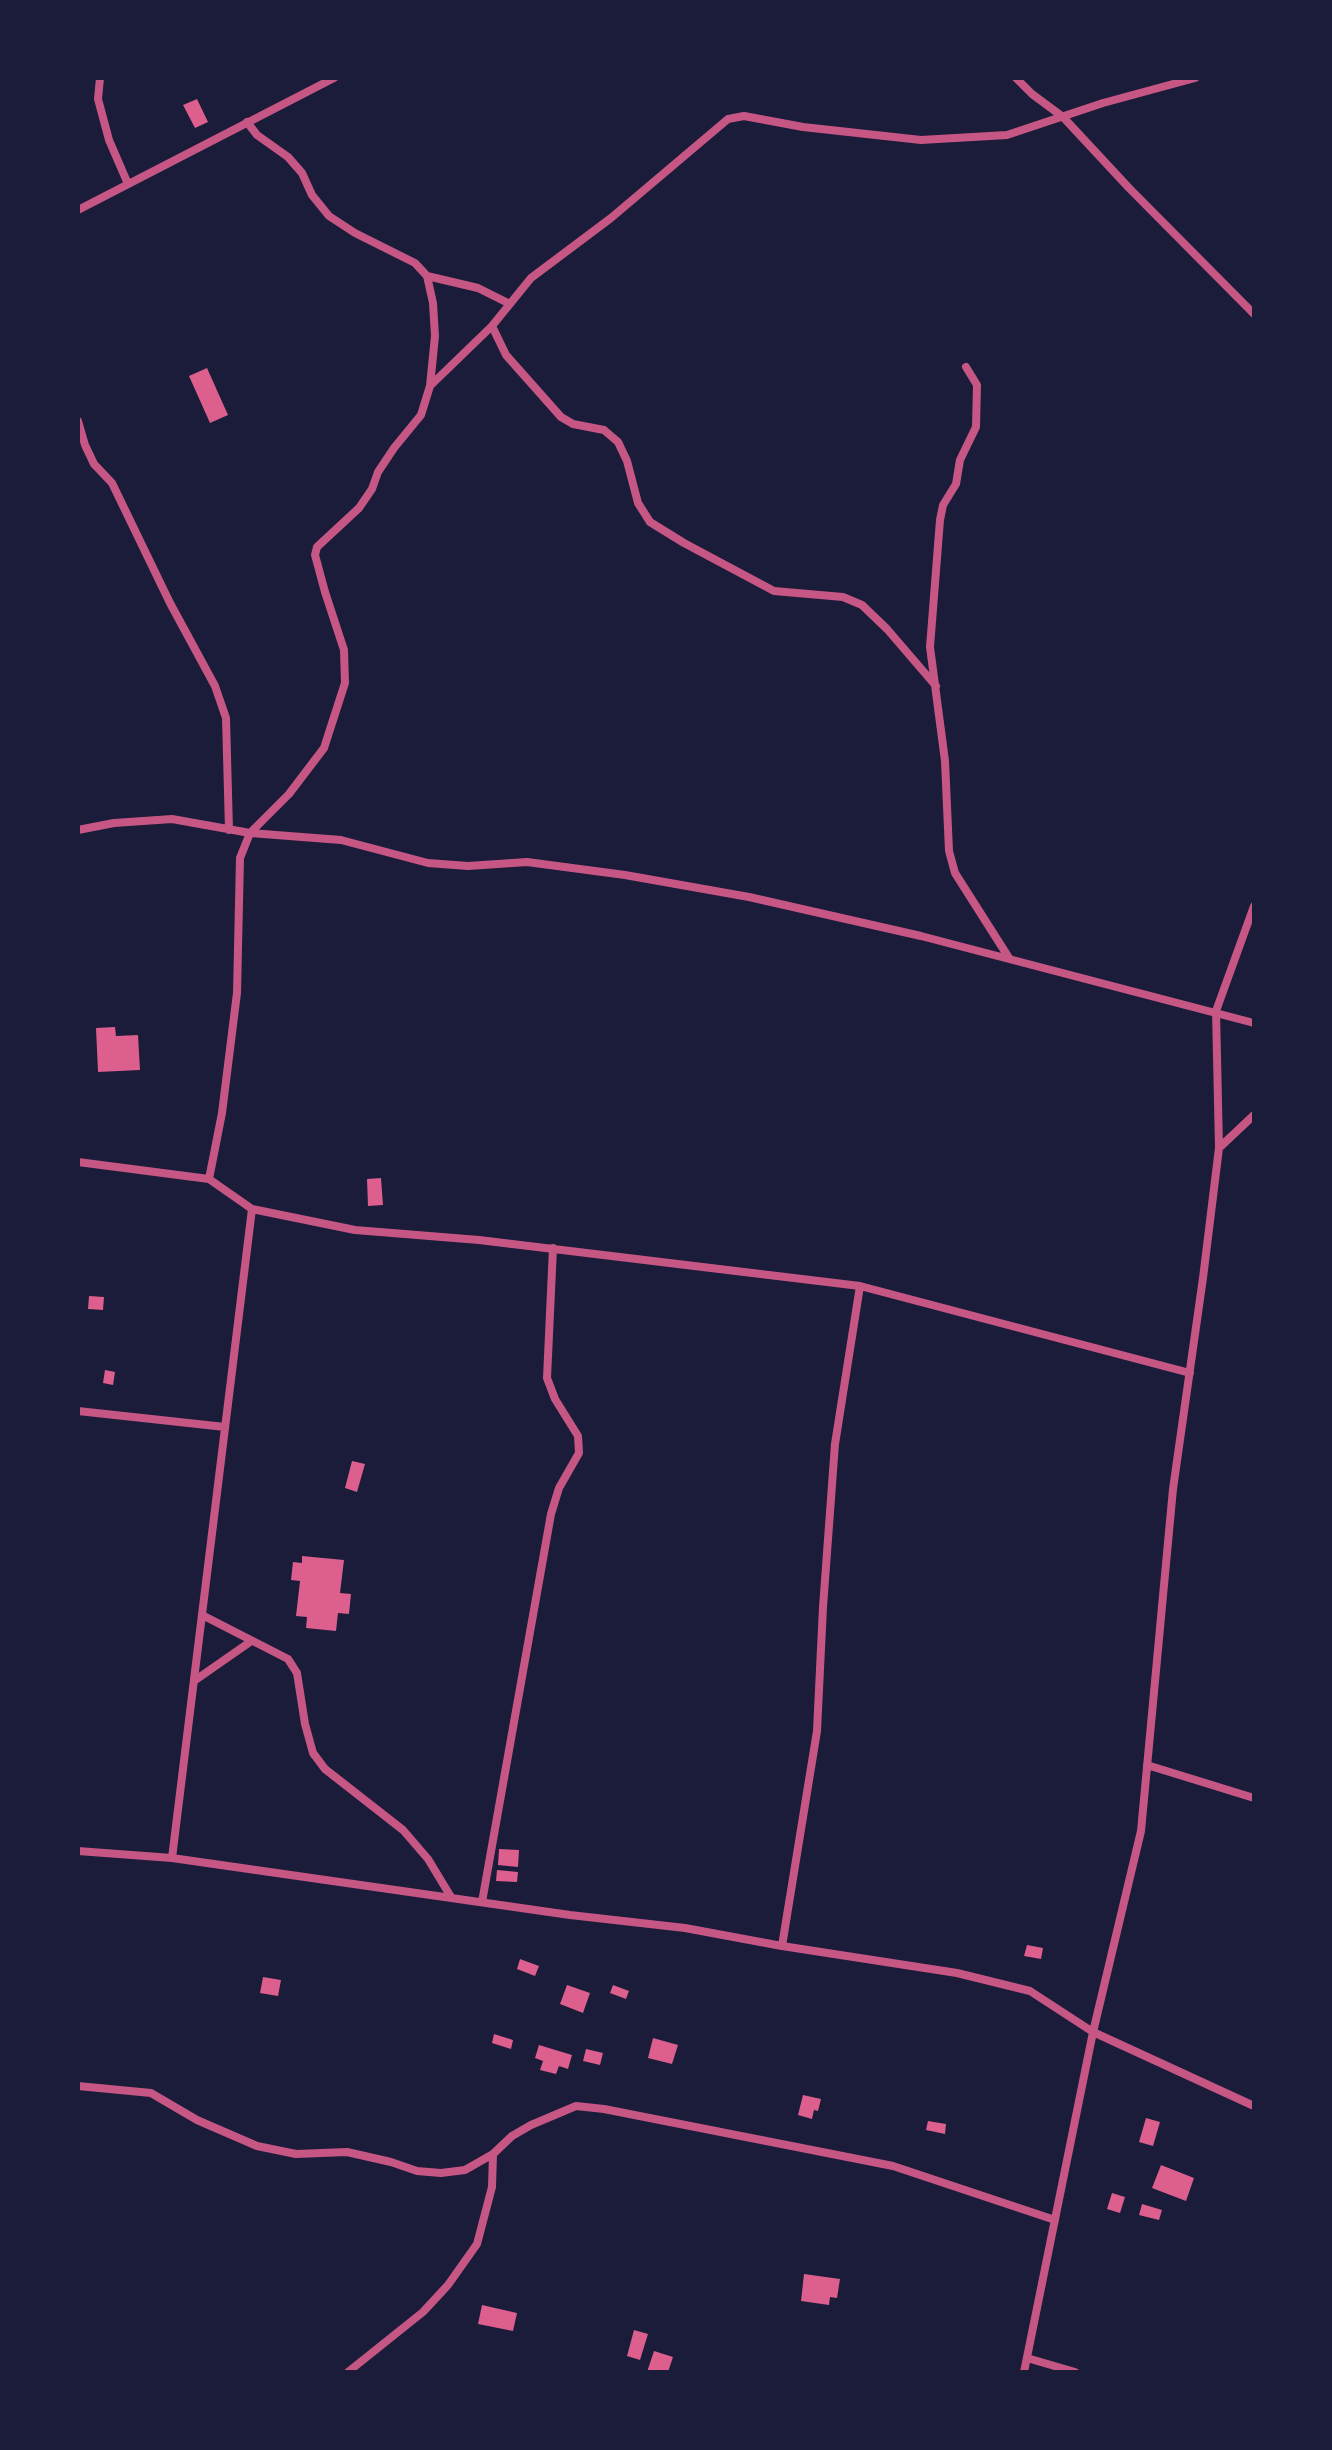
<!DOCTYPE html>
<style>
body{margin:0}
#map{position:relative;width:1332px;height:2450px;overflow:hidden;background:#1b1b3a;font-family:"Sofia Sans Condensed",sans-serif}
canvas{display:block}
.frame{position:absolute;inset:0;border:80px solid #1b1b3a;pointer-events:none}
</style>
<div id="map">
<canvas width="1332" height="2450"></canvas>
<div class="frame"></div>
</div>
<script>
const context = document.querySelector('canvas').getContext('2d');
context.lineJoin = 'round';
function fill(path, color) {
  context.fillStyle = color;
  context.fill(path, 'evenodd');
}
function toPath(rows) {
  const path = new Path2D();
  for (const r of rows) {
    path.moveTo(r[0], r[1]);
    for (let i = 2; i < r.length; i += 2) path.lineTo(r[i], r[i + 1]);
  }
  return path;
}
function stroke(path, color, width, dash) {
  context.strokeStyle = color;
  context.lineWidth = width;
  context.lineCap = dash ? 'butt' : 'round';
  context.setLineDash(dash || []);
  context.stroke(path);
}
const building = toPath([
 [197,99,208,122,195,128,183,105],
 [207,368,228,415,210,423,189,376],
 [115,1027,116,1036,138,1035,140,1070,98,1072,96,1028],
 [381,1178,383,1205,368,1206,367,1179],
 [89,1296,104,1297,103,1310,88,1309],
 [105,1370,115,1372,113,1385,103,1383],
 [352,1461,365,1464,357,1492,345,1488],
 [302,1556,344,1560,340,1593,351,1594,349,1614,338,1613,336,1631,306,1628,307,1617,296,1616,300,1581,291,1580,293,1562,302,1563],
 [499,1849,519,1850,518,1867,498,1865],
 [497,1870,518,1872,517,1882,496,1881],
 [1027,1945,1043,1948,1041,1959,1024,1956],
 [520,1959,539,1966,535,1976,517,1969],
 [263,1977,281,1980,278,1996,260,1993],
 [567,1985,590,1993,583,2013,560,2004],
 [613,1985,629,1991,626,1999,610,1993],
 [494,2034,513,2040,511,2049,492,2043],
 [653,2038,678,2045,672,2064,648,2058],
 [539,2045,572,2055,568,2069,559,2066,556,2074,540,2070,543,2061,535,2058],
 [586,2049,603,2053,600,2065,583,2061],
 [803,2095,821,2099,818,2111,814,2110,812,2119,798,2115],
 [1146,2118,1160,2122,1153,2146,1139,2142],
 [928,2121,946,2124,945,2134,926,2130],
 [1161,2165,1194,2178,1186,2201,1152,2188],
 [1112,2193,1125,2197,1120,2213,1107,2209],
 [1142,2204,1162,2210,1159,2220,1139,2215],
 [804,2274,840,2279,837,2298,830,2297,829,2305,801,2301],
 [482,2305,517,2313,513,2331,478,2324],
 [634,2330,648,2334,640,2360,627,2356],
 [654,2351,673,2357,668,2372,647,2372]
]);
const minor = toPath([
 [100,78,98,99,109,140,128,184],
 [1016,78,1032,94,1063,117,1129,188,1254,314],
 [78,210,334,78],
 [427,276,478,288,510,304],
 [492,326,506,355,561,417,573,424,604,430,618,442,627,461,638,503,650,522,684,543,774,591,843,597,862,605,887,629,936,686],
 [966,367,977,385,976,427,960,460,956,484,943,505,940,520,930,647,945,761,949,851,955,873,1009,958],
 [430,386,492,326,531,278,611,218,728,119,744,116,803,127,921,140,1007,135,1103,103,1195,78],
 [78,421,85,445,94,464,112,483,170,603,215,686,226,718,229,830],
 [78,830,114,823,172,819,250,833,341,840,428,863,468,866,527,862,625,875,749,897,921,936,1254,1023],
 [1219,1148,1254,1115],
 [78,1162,209,1179,252,1209,355,1230,479,1240,860,1286,1190,1373],
 [209,1179,222,1113,237,993,240,858,250,833,289,794,324,748,345,683,344,650,325,592,315,555,317,547,359,508,372,489,378,472,394,448,421,415,430,386,435,336,433,303,427,276,415,263,355,233,329,216,312,195,302,173,288,157,257,135,247,122],
 [78,1411,225,1427],
 [202,1615,288,1659,297,1673,305,1724,313,1753,325,1769,403,1830,428,1859,451,1897],
 [194,1681,250,1642],
 [1147,1765,1254,1798],
 [78,1851,172,1858,570,1915,685,1928,782,1946,957,1973,1030,1991,1093,2032,1254,2106],
 [172,1858,252,1209],
 [482,1902,551,1514,559,1488,579,1453,578,1436,555,1399,547,1378,553,1248],
 [782,1946,817,1731,823,1607,835,1444,860,1286],
 [78,2086,151,2093,197,2120,257,2146,296,2154,347,2152,391,2162,417,2171,441,2173,465,2170,493,2154,512,2136,531,2125,576,2106,604,2109,893,2166,1055,2220],
 [1027,2358,1075,2372],
 [348,2372,423,2312,448,2285,477,2244,492,2187,493,2154],
 [1024,2372,1093,2032,1141,1831,1173,1489,1203,1278,1219,1148,1216,1011,1254,906]
]);
fill(building, '#dd5f8e');
stroke(minor, '#c65784', 8);
</script>
